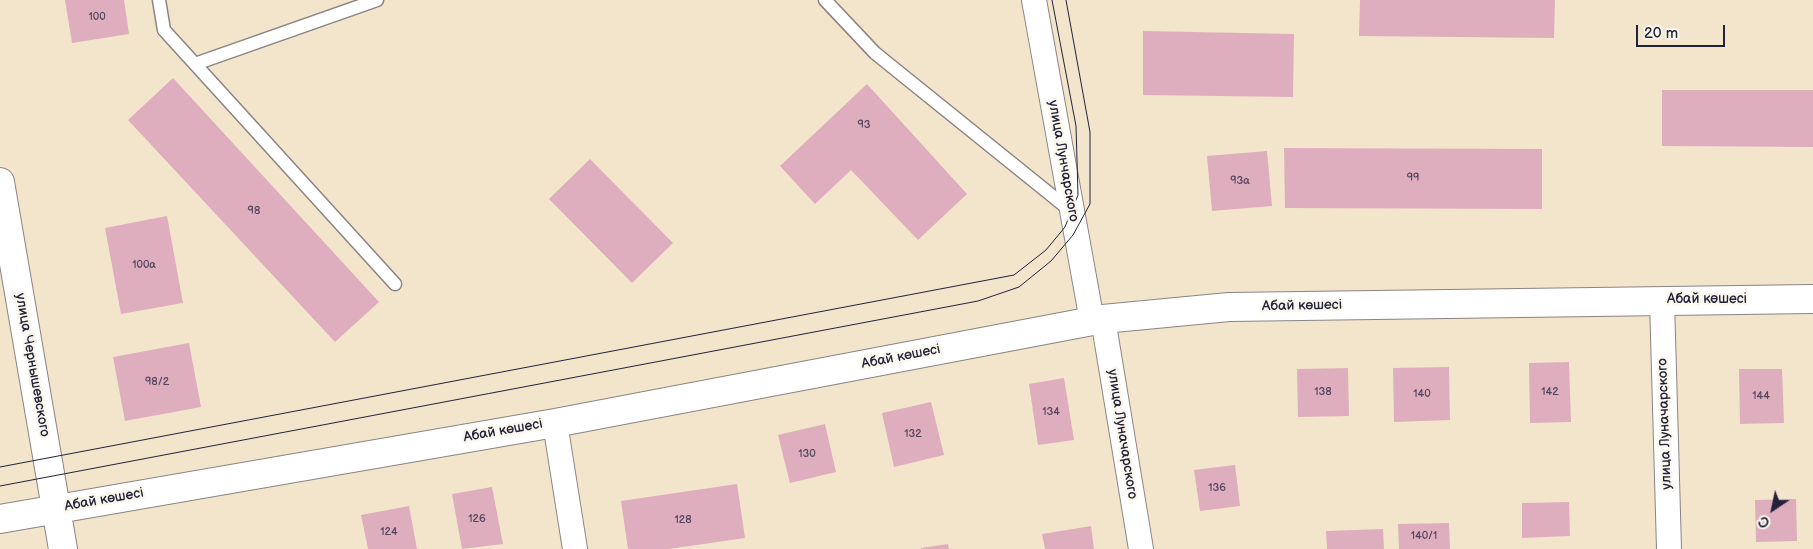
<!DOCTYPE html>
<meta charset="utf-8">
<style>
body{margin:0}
#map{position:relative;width:1813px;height:549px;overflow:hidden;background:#f3e5cb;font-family:"Balsamiq Sans",sans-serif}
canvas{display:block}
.north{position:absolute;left:1748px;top:484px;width:50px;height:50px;-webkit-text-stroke:4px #fbf7ec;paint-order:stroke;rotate:214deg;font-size:14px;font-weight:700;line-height:20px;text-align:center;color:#22223b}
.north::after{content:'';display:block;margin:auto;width:18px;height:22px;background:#22223b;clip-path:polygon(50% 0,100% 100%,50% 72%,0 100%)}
.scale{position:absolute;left:1636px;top:25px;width:89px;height:22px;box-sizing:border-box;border:2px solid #22223b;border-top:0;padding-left:6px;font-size:15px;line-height:18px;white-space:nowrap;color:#22223b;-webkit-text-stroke:4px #fbf7ec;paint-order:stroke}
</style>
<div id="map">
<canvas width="1813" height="549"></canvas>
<div class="north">С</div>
<div class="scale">20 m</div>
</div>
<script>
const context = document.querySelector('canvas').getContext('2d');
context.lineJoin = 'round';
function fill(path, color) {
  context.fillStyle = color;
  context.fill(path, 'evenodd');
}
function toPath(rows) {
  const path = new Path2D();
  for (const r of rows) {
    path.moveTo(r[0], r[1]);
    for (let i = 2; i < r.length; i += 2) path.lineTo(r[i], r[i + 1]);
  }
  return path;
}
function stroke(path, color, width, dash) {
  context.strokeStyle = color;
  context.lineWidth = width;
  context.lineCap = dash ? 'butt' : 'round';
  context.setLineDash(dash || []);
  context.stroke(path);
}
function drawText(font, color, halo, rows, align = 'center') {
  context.font = font + ' "Balsamiq Sans",sans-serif';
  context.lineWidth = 5;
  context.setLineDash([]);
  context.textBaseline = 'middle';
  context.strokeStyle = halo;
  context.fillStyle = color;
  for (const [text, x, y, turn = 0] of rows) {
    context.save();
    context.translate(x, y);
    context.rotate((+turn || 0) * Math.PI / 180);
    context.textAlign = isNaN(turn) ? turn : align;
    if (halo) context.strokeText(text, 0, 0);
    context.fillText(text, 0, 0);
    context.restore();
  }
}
const building = toPath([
 [65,0,124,0,129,34,72,43],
 [1360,0,1555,0,1554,38,1359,36],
 [1143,31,1294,34,1293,97,1143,95],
 [173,78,379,302,335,342,128,120],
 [867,84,967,194,918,240,851,170,815,204,780,166],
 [1662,90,1813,90,1813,147,1662,146],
 [1284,148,1542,149,1542,209,1285,208],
 [1267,151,1272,206,1212,211,1207,156],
 [590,159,673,243,632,283,549,199],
 [167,216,183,303,121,314,105,228],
 [189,343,201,407,125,421,113,357],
 [1569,362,1571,422,1530,423,1529,363],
 [1449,367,1450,420,1394,422,1393,368],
 [1348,368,1349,416,1298,417,1297,369],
 [1739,369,1782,369,1784,423,1740,424],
 [1064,378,1074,440,1038,445,1029,384],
 [931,402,944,455,894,467,882,413],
 [825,424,836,472,790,483,778,435],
 [1235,465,1240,506,1200,511,1194,470],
 [737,484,745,538,669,549,628,549,621,501],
 [492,487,503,544,462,549,452,494],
 [1796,499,1797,541,1756,542,1755,500],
 [1569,502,1570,536,1522,538,1522,503],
 [409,506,417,549,368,549,361,515],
 [1449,523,1450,549,1399,549,1398,524],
 [1091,526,1094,549,1045,549,1042,534],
 [1383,529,1384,549,1327,549,1326,531],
 [948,544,949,549,921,549,921,548]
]);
const service = toPath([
 [159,0,164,30,395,284],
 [825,0,875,53,1071,211],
 [195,64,377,0]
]);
const minor = toPath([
 [1034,0,1092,321],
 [1662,300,1669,549],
 [1103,319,1141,549],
 [555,423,575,549]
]);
const tertiary = toPath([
 [0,182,63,549],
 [0,519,555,423,1103,319,1229,307,1813,299]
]);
const tram = toPath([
 [0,467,1014,275,1046,250,1065,227,1078,195,1076,126,1052,0],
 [0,486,978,301,1019,287,1051,261,1073,235,1090,204,1090,132,1066,0]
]);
const numberNames = [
 ["100",97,17],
 ["93",864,125],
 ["99",1413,178],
 ["93а",1240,181],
 ["98",254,211],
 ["100а",144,265],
 ["98/2",157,382],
 ["138",1323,392],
 ["142",1550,392],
 ["140",1422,394],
 ["144",1761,396],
 ["134",1051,412],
 ["132",913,434],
 ["130",807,454],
 ["136",1217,488],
 ["126",477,519],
 ["128",683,520],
 ["124",389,532],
 ["140/1",1424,536]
];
const streetNames = [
 ["улица Лунчарского",1063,161,80],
 ["Абай көшесі",1707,299],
 ["Абай көшесі",1302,306,-1],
 ["Абай көшесі",901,357,-11],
 ["улица Чернышевского",32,365,80],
 ["улица Луначарского",1665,424,-92],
 ["Абай көшесі",503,431,-10],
 ["улица Луначарского",1122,434,81],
 ["Абай көшесі",104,500,-10]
];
fill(building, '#dfaebe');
stroke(service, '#8a8483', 15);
stroke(minor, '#8a8483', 26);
stroke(tertiary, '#8a8483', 30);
stroke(service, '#fff', 12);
stroke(minor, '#fff', 24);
stroke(tertiary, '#fff', 28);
stroke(tram, '#22223b', 1);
drawText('11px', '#51455c', null, numberNames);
drawText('14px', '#22223b', '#fbf7ec', streetNames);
</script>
